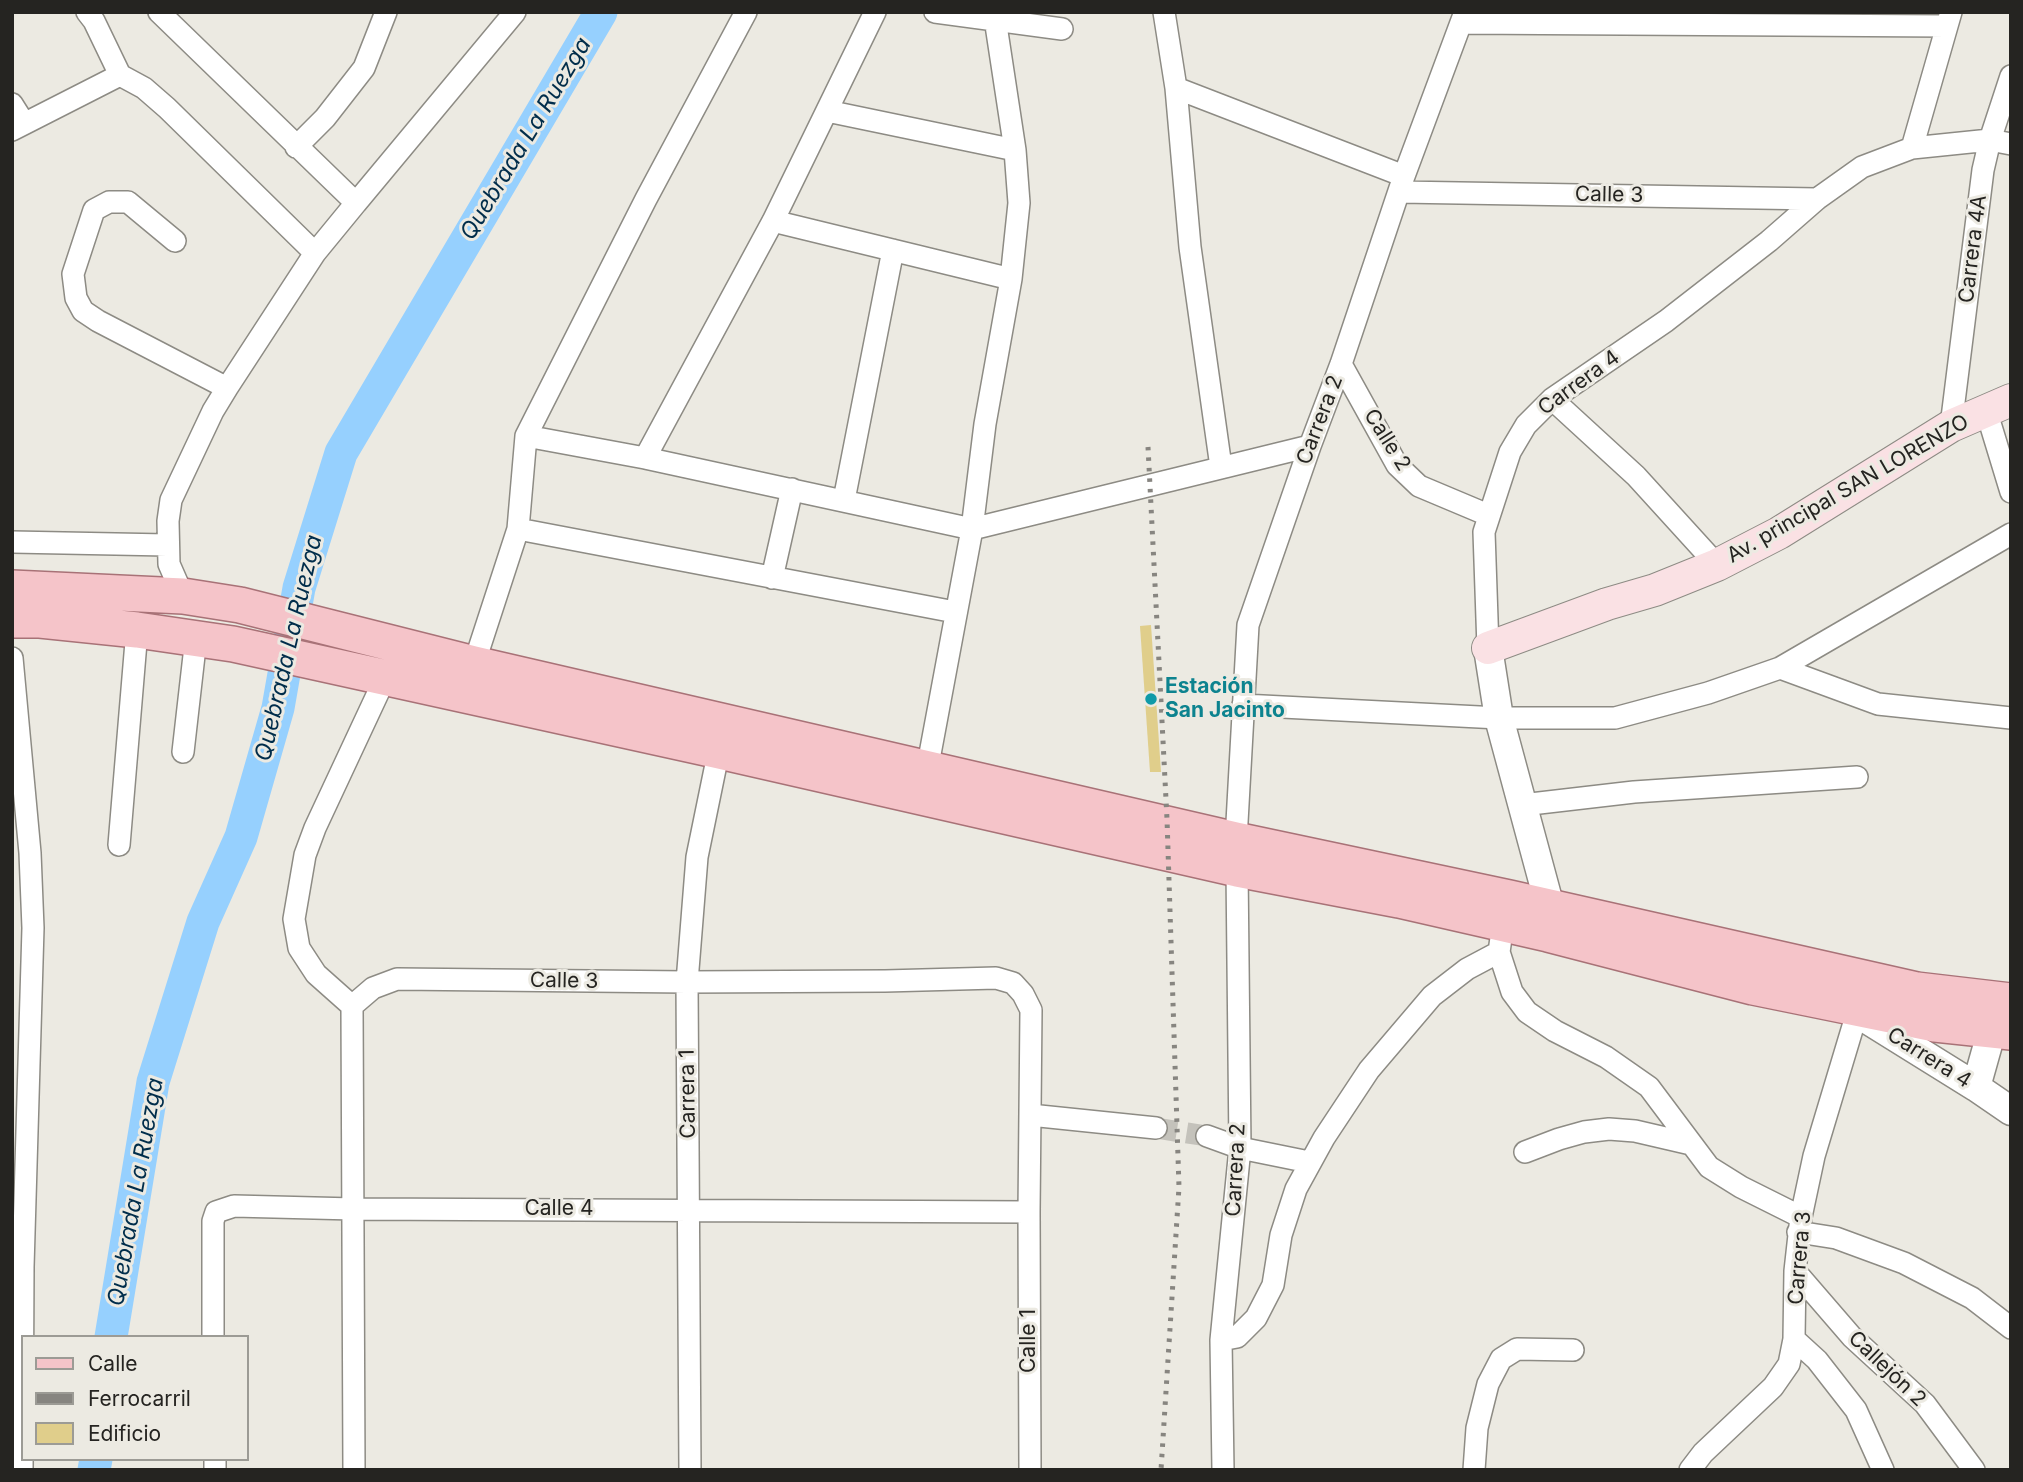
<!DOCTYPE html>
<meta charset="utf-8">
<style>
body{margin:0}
#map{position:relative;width:2023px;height:1482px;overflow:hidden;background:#eceae2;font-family:Inter,sans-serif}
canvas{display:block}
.frame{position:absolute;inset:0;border:14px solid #252421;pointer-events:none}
.legend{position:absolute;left:21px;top:1335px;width:228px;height:126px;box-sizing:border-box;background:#eceae2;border:2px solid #9c9b95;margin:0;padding:9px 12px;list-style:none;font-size:21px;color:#252421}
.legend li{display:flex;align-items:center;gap:14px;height:35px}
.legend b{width:35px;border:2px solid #9c9b95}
</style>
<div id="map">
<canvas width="2023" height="1482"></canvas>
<div class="frame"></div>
<ul class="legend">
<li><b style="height:9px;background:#f5c4c9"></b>Calle</li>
<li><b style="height:9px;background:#878580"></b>Ferrocarril</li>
<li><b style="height:19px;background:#e0ce8b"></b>Edificio</li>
</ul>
</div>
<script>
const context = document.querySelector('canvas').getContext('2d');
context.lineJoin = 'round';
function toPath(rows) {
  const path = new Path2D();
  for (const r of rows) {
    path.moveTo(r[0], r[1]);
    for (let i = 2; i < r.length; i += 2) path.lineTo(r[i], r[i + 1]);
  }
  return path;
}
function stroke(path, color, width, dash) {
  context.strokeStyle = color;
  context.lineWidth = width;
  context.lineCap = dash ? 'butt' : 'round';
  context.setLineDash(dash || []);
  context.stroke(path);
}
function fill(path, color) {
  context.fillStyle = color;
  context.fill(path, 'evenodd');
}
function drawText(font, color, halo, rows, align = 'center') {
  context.font = font + ' Inter,sans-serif';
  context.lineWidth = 6;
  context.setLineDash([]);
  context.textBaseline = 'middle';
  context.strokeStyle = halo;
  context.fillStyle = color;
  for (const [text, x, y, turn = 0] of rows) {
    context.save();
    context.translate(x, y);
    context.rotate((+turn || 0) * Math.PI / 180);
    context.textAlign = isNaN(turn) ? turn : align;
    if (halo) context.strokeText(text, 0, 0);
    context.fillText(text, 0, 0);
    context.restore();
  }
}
const river = toPath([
 [111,1337,153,1082,203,922,241,837,278,708,299,588,341,453,601,12],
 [94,1470,96,1459]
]);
const building = toPath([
 [1151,625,1161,772,1150,772,1140,626]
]);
const minorTunnel = toPath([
 [1156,1128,1207,1136]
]);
const minor = toPath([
 [159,12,356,203,515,12],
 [935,12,1062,29],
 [1164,12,1176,88,1190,247,1221,467],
 [1462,23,1947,26],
 [120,75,144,88,167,108,315,253],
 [1176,88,1404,176],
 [12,104,24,123],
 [827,111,1015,150],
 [12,130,120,75,94,21,87,12],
 [296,147,325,118,364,68,386,12],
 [1912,148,1990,140,2011,144],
 [1400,192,1817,199],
 [773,221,1011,279],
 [175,241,128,202,109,202,94,210,73,274,76,298,83,311,98,321,227,388],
 [1341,364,1397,465,1419,486,1488,515],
 [1552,399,1636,476,1717,565],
 [1986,410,2011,492],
 [1951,426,1983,170,1990,140,2011,76],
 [526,436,645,458,972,529,1310,446],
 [645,458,773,221,875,12],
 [844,500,893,250],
 [518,529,955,612],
 [12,542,167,545],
 [772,578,792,489],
 [183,596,169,564,168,521,171,500,213,411,227,388,315,253,356,203],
 [1488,648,1484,532,1510,452,1526,425,1552,399,1666,321,1769,241,1817,199,1862,167,1912,148,1951,12],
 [12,658,30,853,33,928,23,1267,22,1470],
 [474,664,518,529,526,436,646,199,746,12],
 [1780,668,1878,704,2011,718],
 [1243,705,1499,718,1615,718,1708,693,1780,668,2011,534],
 [183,752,196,638],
 [927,770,972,529,985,424,1011,279,1019,203,1015,150,994,12],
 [1522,805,1634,792,1857,777],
 [1236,840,1248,625,1310,446,1341,364,1404,176,1465,12],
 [119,845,137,630],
 [1501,938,1499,952,1512,992,1527,1012,1555,1031,1606,1057,1649,1087,1709,1167,1741,1187,1801,1217],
 [352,1006,316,974,299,948,294,919,305,855,315,828,386,676],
 [1030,1115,1156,1128],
 [1207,1136,1240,1148,1309,1162],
 [1525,1152,1559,1139,1584,1132,1609,1129,1635,1131,1691,1144],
 [1798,1232,1836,1238,1904,1263,1972,1298,2011,1328],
 [1795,1271,1852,1337,1925,1404,1974,1470],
 [213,1337,213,1221,216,1212,234,1206,354,1209,1029,1212],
 [1794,1339,1817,1360,1856,1410,1883,1470],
 [1221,1340,1237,1337,1256,1318,1273,1285,1281,1235,1296,1189,1324,1138,1369,1070,1432,996,1467,969,1499,952],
 [215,1459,215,1470],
 [354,1470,352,1006,373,988,397,979,687,982,885,981,996,978,1013,983,1023,994,1031,1010,1029,1212,1030,1470],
 [690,1470,687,982,697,857,721,740],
 [1223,1470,1221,1340,1240,1148,1237,869],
 [1474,1470,1477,1428,1488,1384,1501,1359,1517,1349,1573,1350],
 [1690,1470,1703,1453,1773,1387,1789,1364,1794,1339,1795,1271,1801,1217,1814,1156,1857,1013]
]);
const tertiary = toPath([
 [1488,648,1499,718,1550,907,1551,925],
 [1857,1013,1976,1087,2011,1111],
 [1976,1087,1992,1030]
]);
const secondary = toPath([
 [1488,648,1607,604,1655,590,1717,565,1779,533,1951,426,2011,400]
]);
const primary = toPath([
 [12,588,183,596,240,605,474,664,1236,840,1510,898,1917,990,2011,1001],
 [12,620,40,620,137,630,233,644,719,751,1237,869,1399,900,1548,934,1753,987,1935,1024,2011,1032]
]);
const rail = toPath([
 [1148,447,1167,819,1179,1187,1161,1470]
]);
const markers = [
 [1151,699,7,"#0f9aa8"]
];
const streetNames = [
 ["Calle 3",1609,195,1],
 ["Carrera 4A",1973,249,-83],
 ["Carrera 4",1579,383,-36],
 ["Carrera 2",1320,420,-69],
 ["Calle 2",1387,440,58],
 ["Av. principal SAN LORENZO",1848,489,-30],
 ["Calle 3",564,981,1],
 ["Carrera 4",1929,1058,32],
 ["Carrera 1",688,1094,-91],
 ["Carrera 2",1236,1170,-87],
 ["Calle 4",559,1209],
 ["Carrera 3",1800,1258,-85],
 ["Calle 1",1029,1341,-90],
 ["Callejón 2",1887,1369,44]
];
const cultureNames = [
 ["Estación",1165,687],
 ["San Jacinto",1165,711]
];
const waterNames = [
 ["Quebrada La Ruezga",526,139,-59],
 ["Quebrada La Ruezga",289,648,-77],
 ["Quebrada La Ruezga",136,1192,-80]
];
stroke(river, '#96d0fe', 33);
fill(building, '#e0ce8b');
stroke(minorTunnel, '#c4c2bb', 21, [21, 10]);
stroke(minor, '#8d8b84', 24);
stroke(tertiary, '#8d8b84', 31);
stroke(secondary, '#8d8b84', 34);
stroke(primary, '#a87277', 38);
stroke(minor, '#fff', 21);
stroke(tertiary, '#fff', 28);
stroke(secondary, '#fae1e4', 32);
stroke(primary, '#f5c4c9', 35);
stroke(rail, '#878580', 5, [3.5, 7]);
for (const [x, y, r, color] of markers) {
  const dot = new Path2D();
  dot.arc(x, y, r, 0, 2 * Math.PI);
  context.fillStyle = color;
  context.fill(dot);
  stroke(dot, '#eceae2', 2.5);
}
drawText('21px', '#252421', '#eceae2', streetNames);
drawText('bold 21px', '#0d838f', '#eceae2', cultureNames, 'left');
drawText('italic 23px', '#002d4b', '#eceae2', waterNames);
</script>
